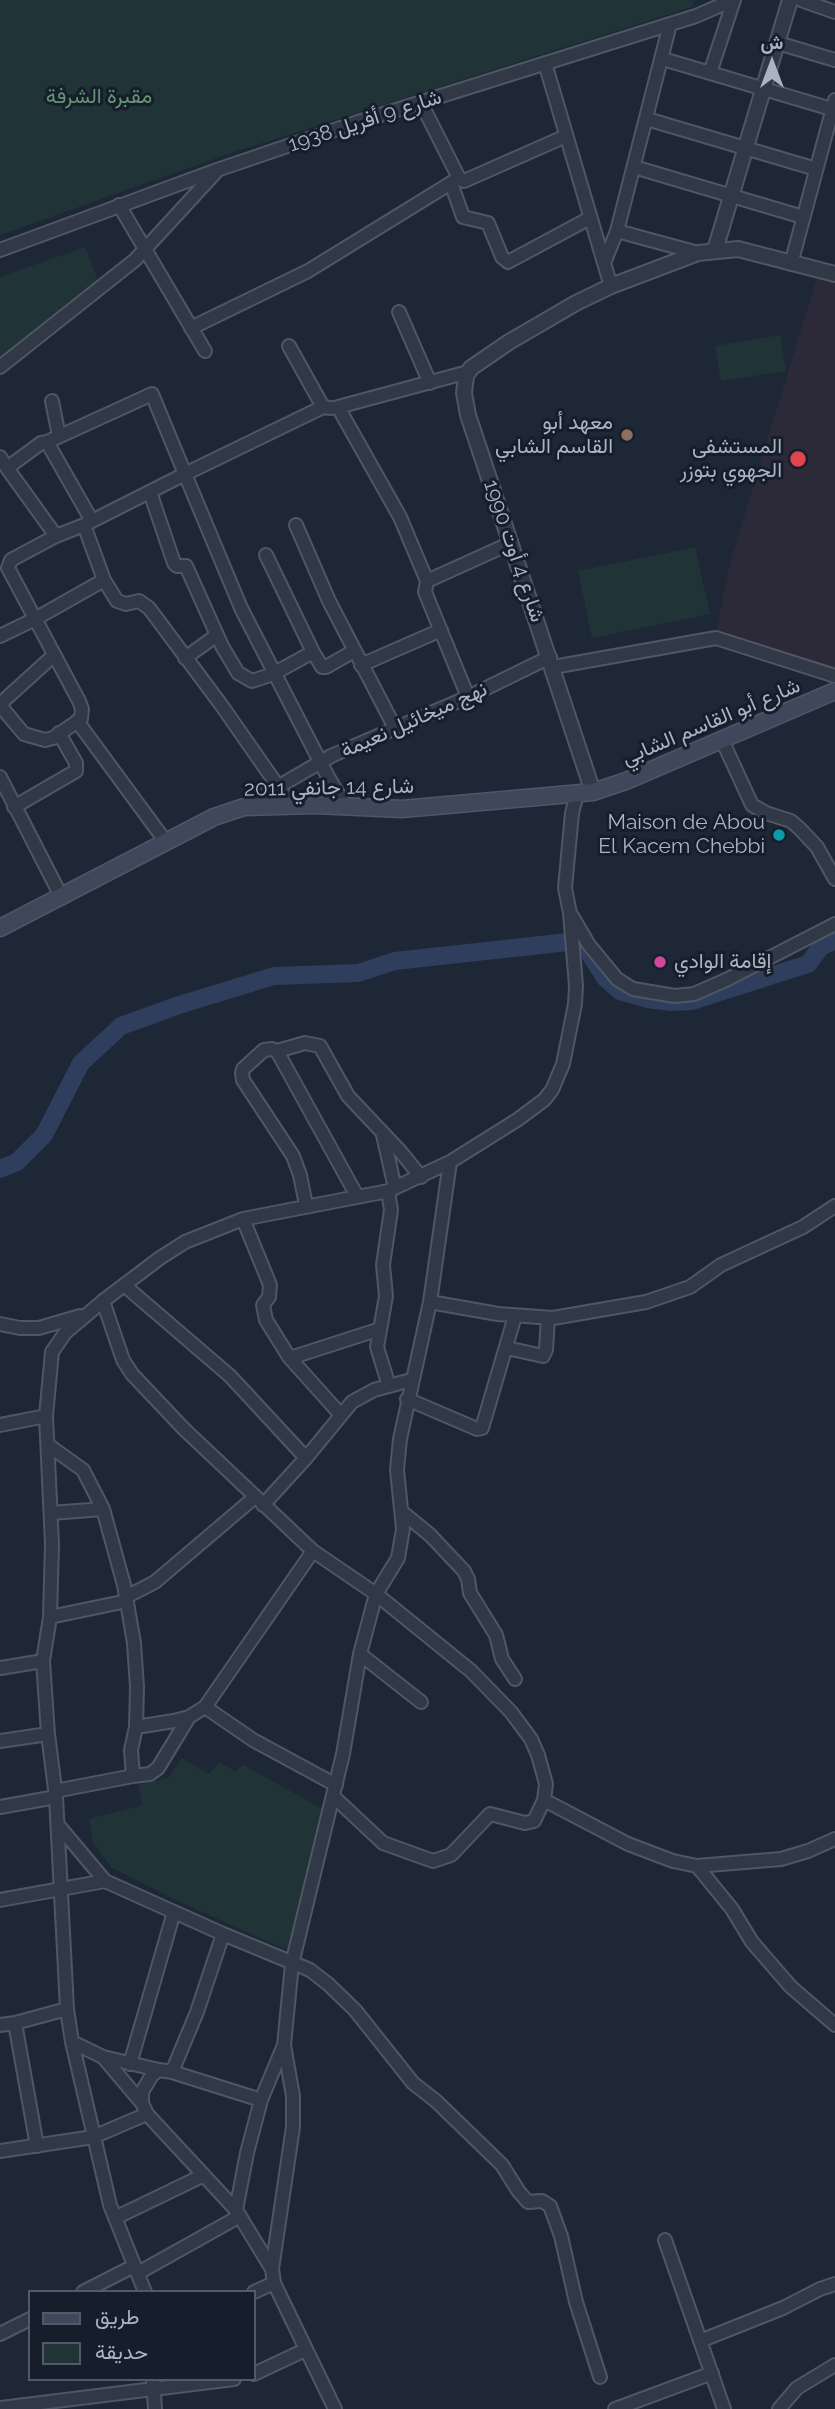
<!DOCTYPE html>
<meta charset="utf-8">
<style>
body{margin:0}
#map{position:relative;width:835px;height:2409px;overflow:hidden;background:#1e2736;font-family:Raleway,Vazirmatn,sans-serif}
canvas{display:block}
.legend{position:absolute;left:28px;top:2290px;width:228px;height:91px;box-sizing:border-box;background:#171e2b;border:2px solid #525a68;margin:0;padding:9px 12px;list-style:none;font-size:21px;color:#abb3c4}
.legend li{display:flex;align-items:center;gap:14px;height:35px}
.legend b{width:35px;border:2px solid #525a68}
.north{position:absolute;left:737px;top:28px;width:70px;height:70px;-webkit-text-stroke:5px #171e2b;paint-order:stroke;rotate:0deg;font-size:19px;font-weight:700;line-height:28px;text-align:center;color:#abb3c4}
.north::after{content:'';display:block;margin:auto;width:24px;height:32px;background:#abb3c4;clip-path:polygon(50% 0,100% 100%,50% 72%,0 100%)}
</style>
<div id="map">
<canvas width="835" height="2409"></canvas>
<ul class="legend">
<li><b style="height:9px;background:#3f475a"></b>طريق</li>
<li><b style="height:19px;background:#203337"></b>حديقة</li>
</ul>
<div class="north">ش</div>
</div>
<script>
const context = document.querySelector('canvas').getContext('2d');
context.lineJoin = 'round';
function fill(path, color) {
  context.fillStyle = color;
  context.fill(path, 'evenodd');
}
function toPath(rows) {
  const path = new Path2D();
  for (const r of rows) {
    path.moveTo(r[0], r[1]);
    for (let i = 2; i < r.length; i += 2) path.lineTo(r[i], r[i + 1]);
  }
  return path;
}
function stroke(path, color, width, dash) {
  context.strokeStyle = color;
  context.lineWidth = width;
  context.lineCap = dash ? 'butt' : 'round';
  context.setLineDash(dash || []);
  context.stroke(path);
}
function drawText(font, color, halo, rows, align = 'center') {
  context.font = font + ' Raleway,Vazirmatn,sans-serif';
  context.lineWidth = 6;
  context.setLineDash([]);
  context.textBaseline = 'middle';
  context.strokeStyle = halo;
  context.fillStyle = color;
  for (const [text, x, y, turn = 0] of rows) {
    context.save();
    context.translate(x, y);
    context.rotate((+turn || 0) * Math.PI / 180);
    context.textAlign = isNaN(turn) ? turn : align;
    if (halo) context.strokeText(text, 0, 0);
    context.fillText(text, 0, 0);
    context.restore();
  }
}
const medical = toPath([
 [817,277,835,279,835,669,716,634,728,570]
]);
const green = toPath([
 [0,0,694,0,692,7,231,153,0,235],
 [85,247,98,281,0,359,0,277],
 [780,335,786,371,721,381,715,346],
 [695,547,710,614,592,638,578,571],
 [182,1758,209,1774,219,1762,235,1771,243,1765,330,1813,296,1954,173,1899,111,1867,93,1842,89,1819,143,1805,138,1785,168,1778]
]);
const river = toPath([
 [0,1169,17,1162,44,1135,81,1063,121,1026,179,1005,274,976,358,973,395,961,568,942,578,943,587,949,605,978,620,991,648,999,671,1002,692,1001,808,964,821,947,835,940]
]);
const minor = toPath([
 [801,0,835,12],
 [778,43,835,60],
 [663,59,835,110],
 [545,63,604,263],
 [710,73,734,0],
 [421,103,459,178,464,181,566,136],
 [647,119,816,169],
 [634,167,803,217],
 [451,183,463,217,488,223,502,257,508,262,590,218],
 [119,205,205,351],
 [617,231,698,253],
 [0,250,217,170,358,122,696,16,733,0],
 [791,264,835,100],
 [611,286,604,263,617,231,670,24],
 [399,312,430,383],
 [191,328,308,271,459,178],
 [289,346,323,407,331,408],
 [0,367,135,260,215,173],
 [52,401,59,436],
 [323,407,185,474,241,608,327,775,346,807],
 [0,457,7,468,41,443,47,442,92,521],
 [7,468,56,536,84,525,185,474,152,394,47,442],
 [150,492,174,563,177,566,186,566,222,646,238,673,252,681,273,674,313,652,266,555],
 [296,525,329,601,395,728],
 [104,580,117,601,126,604,139,601,149,608,222,706,291,805],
 [427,581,511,543],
 [0,636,35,619,104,580,84,525],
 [313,652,322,667,326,667,354,651],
 [185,658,217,635],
 [361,665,441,630],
 [553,667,716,638,835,676],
 [468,697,425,592,427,581,400,517,338,407,468,372],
 [0,704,53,656],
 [4,710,24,734,45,740,53,738,81,719,82,709,79,701,8,568,11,560,56,536],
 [77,721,166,842],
 [722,740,752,805,766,813,791,821,799,828,817,847,835,879],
 [0,777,62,898],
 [245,806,331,756,468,697,550,657],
 [14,807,76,771,76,763,59,733],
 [572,916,589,945,617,979,633,989,675,996,694,994,728,979,835,924],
 [277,1051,357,1196],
 [383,1135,395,1188],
 [388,1191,391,1210,383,1265,386,1296,377,1347,389,1386],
 [306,1205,300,1175,293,1156,243,1080,242,1073,243,1069,264,1050,272,1049,277,1051,305,1043,320,1046,348,1096,400,1151,421,1177],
 [243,1219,270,1285,269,1297,263,1305,266,1320,289,1357,340,1414],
 [124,1285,230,1376,306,1458,263,1505],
 [103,1301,123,1360,132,1374,184,1429,313,1551,376,1594,471,1671,511,1712,531,1739,538,1755,546,1784,544,1800,534,1821,525,1823,490,1814,451,1855,433,1861,383,1843,333,1796],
 [430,1302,498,1314,553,1318,646,1302,690,1287,721,1265,803,1227,835,1206],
 [0,1324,20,1328,39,1328,80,1316],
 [507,1348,543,1356,546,1350,548,1318],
 [290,1358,380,1329],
 [407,1399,477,1429,482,1428,515,1316],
 [0,1425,46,1416],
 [48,1445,83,1470,103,1509,51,1513],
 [306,1458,352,1402,374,1390,411,1380],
 [103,1509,124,1585,134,1643,137,1687,136,1727],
 [402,1512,430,1535,464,1571,468,1579,470,1593,496,1635,502,1659,515,1679],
 [126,1597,155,1582,255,1497],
 [50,1617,127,1601],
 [360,1654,421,1702],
 [0,1668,43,1661],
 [205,1707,253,1740,336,1785],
 [0,1741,48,1734],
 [133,1776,150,1774,158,1768,189,1717],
 [55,1791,133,1776,131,1750,136,1727,174,1721,189,1717,205,1707,313,1551],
 [544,1800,628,1844,673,1861,697,1866,781,1859,808,1851,835,1839],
 [0,1807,56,1797],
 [58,1825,105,1881,223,1934,310,1970,328,1984,355,2010,413,2083,436,2101,502,2165,519,2192,528,2202,542,2201,550,2206,561,2236,576,2302,600,2377],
 [697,1866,732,1909,752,1942,791,1987,835,2025],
 [0,1900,105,1881],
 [15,2023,37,2146],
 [0,2025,15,2023,67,2009],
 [72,2042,103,2057,159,2070],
 [103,2057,142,2103],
 [130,2064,174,1912],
 [172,2072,261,2100],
 [147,2114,236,2210,272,2269],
 [0,2151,93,2137,147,2114,142,2103,142,2092,152,2075,159,2070,172,2072,197,2012,223,1934],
 [236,2210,247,2153,261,2100,284,2045],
 [115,2218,204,2175],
 [665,2240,724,2409],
 [138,2273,240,2216],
 [83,2292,134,2266],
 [145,2292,110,2205,72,2042,67,2009,56,1797,48,1734,43,1661,50,1617,52,1544,46,1416,52,1352,65,1333,103,1301,160,1258,185,1242,243,1219,388,1191,450,1162,517,1120,544,1100,552,1090,563,1064,575,1004,576,986,570,913,565,888,572,813,577,794],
 [254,2292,274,2283],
 [0,2334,30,2319],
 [700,2341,783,2308,820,2289,835,2284],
 [254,2374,305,2350],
 [153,2379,155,2409],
 [0,2408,234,2379],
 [335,2409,274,2283,272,2269,293,2127,293,2096,284,2045,292,1964,343,1754,360,1654,376,1594,398,1558,403,1529,397,1470,400,1439,430,1302,450,1162],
 [615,2409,712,2373],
 [779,2409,797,2388,835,2365]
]);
const tertiary = toPath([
 [715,250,790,0],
 [593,792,468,415,464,393,466,376,471,368,509,342,576,303,611,286,698,253,738,249,835,274]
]);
const secondary = toPath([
 [0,928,214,817,244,807,315,805,402,809,593,792,626,781,835,691]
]);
const markers = [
 [627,435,7,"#8d6e63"],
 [798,459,9,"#e0444e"],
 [779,835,7,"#0f9aa8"],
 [660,962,7,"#d1479c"]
];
const parkNames = [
 ["مقبرة الشرفة",99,97]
];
const streetNames = [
 ["شارع 9 أفريل 1938",365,121,-18],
 ["شارع 4 أوت 1990",514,551,71],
 ["نهج ميخائيل نعيمة",414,720,-24],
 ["شارع أبو القاسم الشابي",711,722,-23],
 ["شارع 14 جانفي 2011",329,788,-1]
];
const poiNames = [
 ["معهد أبو",613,423],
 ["القاسم الشابي",613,447],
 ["المستشفى",782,447],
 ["الجهوي بتوزر",782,471],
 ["Maison de Abou",765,823],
 ["El Kacem Chebbi",765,847],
 ["إقامة الوادي",674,962,"left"]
];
fill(medical, '#2c2938');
fill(green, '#203337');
stroke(river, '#2e3e5c', 18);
stroke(minor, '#4f5665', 16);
stroke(tertiary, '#4f5665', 18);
stroke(secondary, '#4f5665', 19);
stroke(minor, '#313947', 12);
stroke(tertiary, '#313947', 14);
stroke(secondary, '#3f475a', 16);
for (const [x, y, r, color] of markers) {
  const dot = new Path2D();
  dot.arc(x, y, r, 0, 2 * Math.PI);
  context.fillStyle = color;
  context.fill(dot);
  stroke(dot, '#171e2b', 2.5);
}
drawText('21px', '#629571', '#171e2b', parkNames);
drawText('21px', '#abb3c4', '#171e2b', streetNames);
drawText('21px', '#abb3c4', '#171e2b', poiNames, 'right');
</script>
